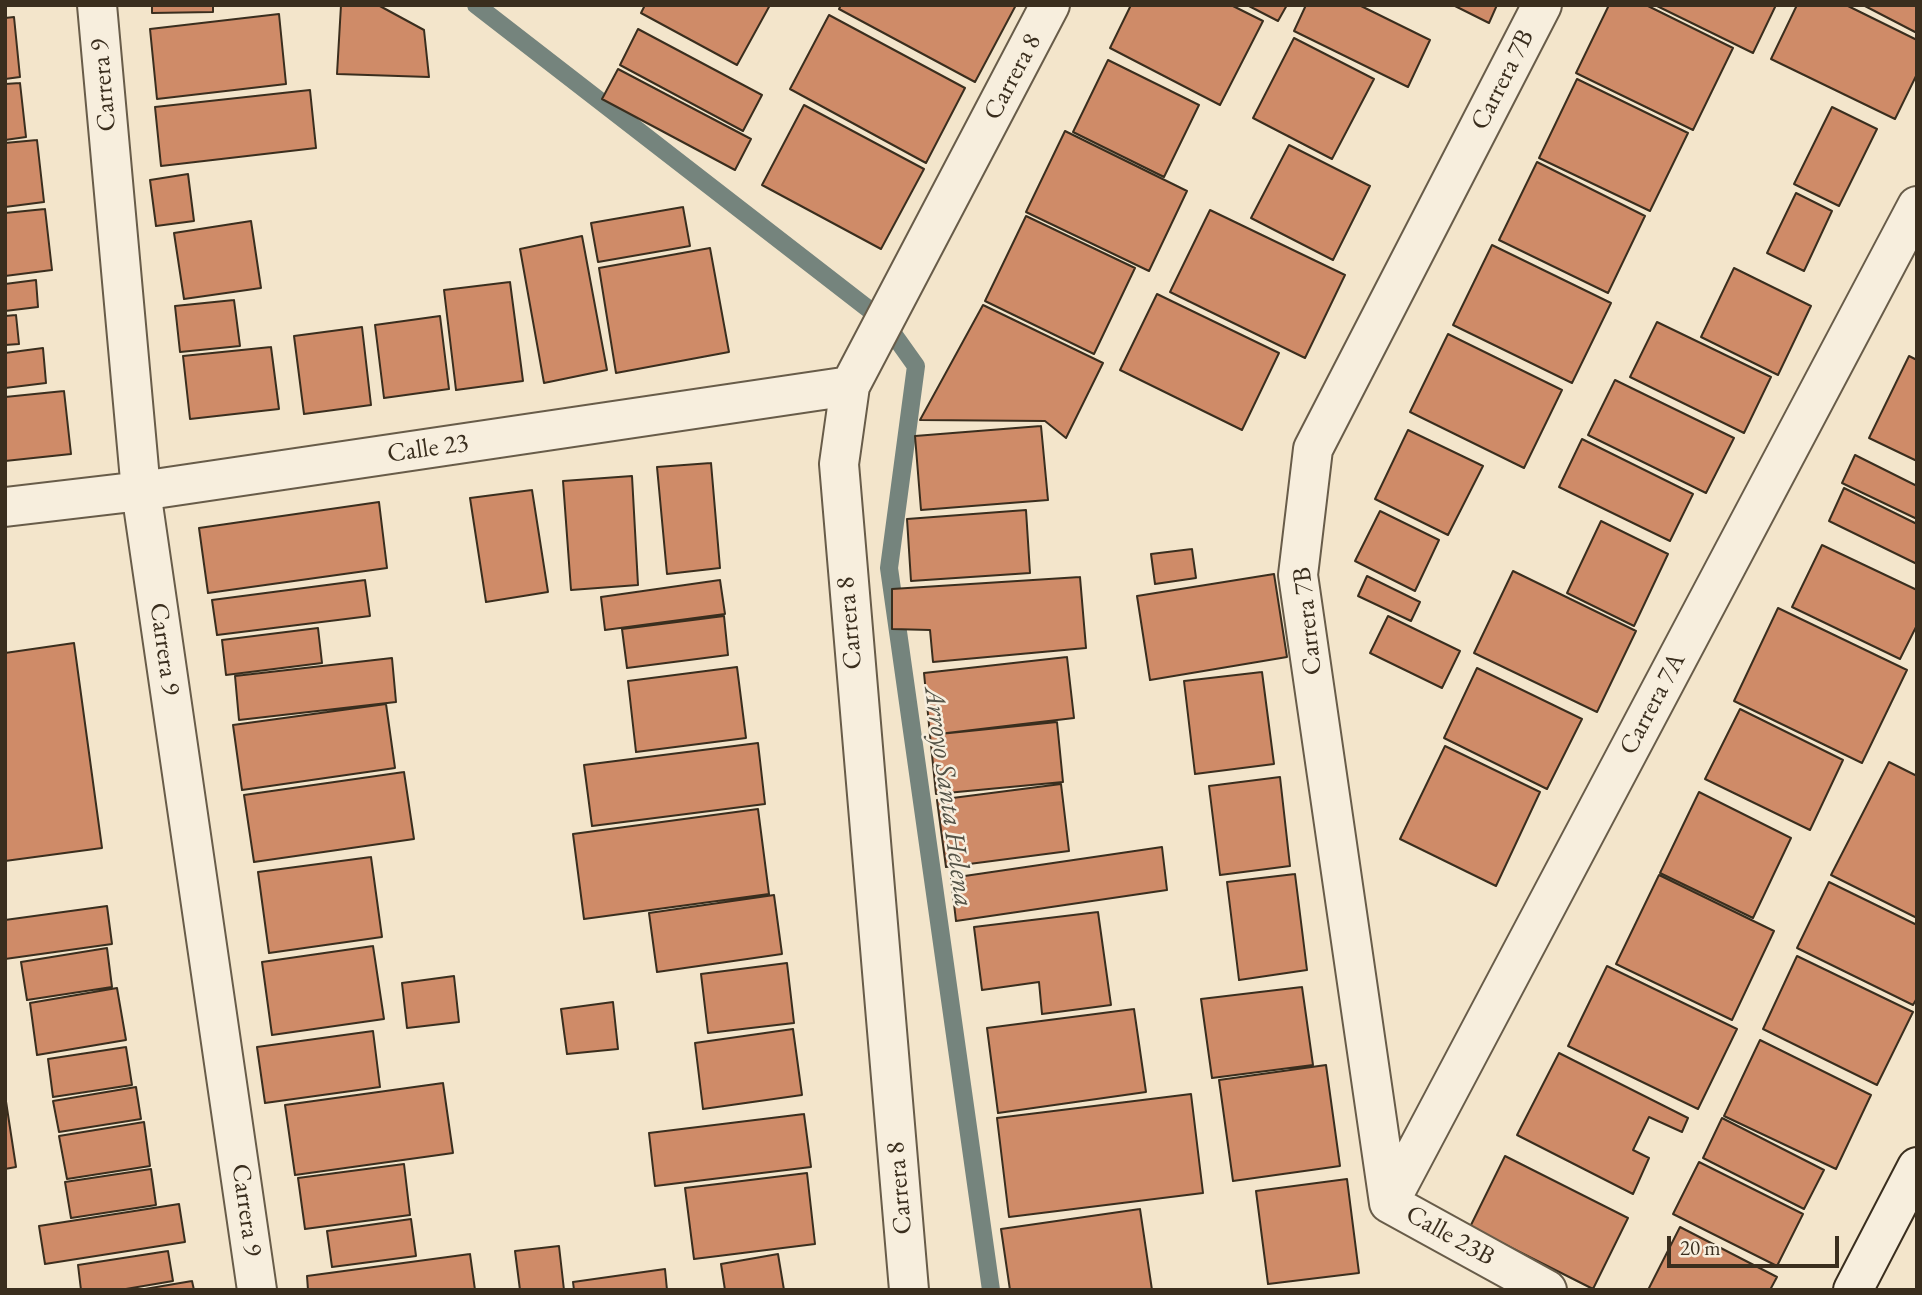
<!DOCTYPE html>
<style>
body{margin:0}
#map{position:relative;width:1922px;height:1295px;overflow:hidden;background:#f3e5cb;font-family:"EB Garamond",serif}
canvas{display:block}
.frame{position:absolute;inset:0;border:7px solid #3a2e1e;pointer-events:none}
.scale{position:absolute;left:1667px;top:1236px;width:172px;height:32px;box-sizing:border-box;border:4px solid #3a2e1e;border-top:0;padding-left:9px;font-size:21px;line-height:24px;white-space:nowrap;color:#3a2e1e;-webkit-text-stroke:5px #f7eedd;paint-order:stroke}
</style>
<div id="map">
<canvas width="1922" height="1295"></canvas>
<div class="frame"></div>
<div class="scale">20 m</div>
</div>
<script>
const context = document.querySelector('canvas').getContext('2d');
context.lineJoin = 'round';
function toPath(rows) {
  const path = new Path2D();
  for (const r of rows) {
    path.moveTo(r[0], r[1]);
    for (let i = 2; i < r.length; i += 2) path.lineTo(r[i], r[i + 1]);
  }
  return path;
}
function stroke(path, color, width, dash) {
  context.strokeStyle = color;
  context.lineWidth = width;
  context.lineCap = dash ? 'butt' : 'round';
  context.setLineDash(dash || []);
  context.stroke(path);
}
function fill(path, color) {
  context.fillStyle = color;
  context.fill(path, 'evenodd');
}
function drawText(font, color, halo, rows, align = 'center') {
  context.font = font + ' "EB Garamond",serif';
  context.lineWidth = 5;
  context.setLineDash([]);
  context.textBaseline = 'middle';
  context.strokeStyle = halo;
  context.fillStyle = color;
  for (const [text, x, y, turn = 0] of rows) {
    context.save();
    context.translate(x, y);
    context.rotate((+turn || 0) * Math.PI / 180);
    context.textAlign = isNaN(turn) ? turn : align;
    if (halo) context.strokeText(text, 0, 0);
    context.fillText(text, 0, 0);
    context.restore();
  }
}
const stream = toPath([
 [476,5,884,321,916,366,889,568,991,1290]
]);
const building = toPath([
 [152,5,213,5,213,12,152,13,152,5],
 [341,5,378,5,424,30,429,77,337,74,341,5],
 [645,5,770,5,737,65,641,13,645,5],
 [841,5,1016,5,975,82,839,9,841,5],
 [1131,5,1231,5,1263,21,1220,105,1110,48,1131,5],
 [1247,5,1287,5,1278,21,1247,5],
 [1306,5,1359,5,1430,40,1408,87,1294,31,1306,5],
 [1453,5,1497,5,1489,23,1453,5],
 [1609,5,1646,5,1733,48,1693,130,1576,73,1609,5],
 [1655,5,1776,5,1753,53,1655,5],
 [1797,5,1846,5,1917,40,1917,74,1895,119,1771,59,1797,5],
 [1863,5,1917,5,1917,33,1863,5],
 [279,14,286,84,157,99,150,29,279,14],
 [829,15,965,88,926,163,790,89,829,15],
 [14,17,20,77,5,79,5,18,14,17],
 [638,29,762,95,743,131,620,65,638,29],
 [1294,38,1374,79,1332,159,1253,118,1294,38],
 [1108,60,1199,105,1164,177,1073,132,1108,60],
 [618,69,751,139,735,170,602,99,618,69],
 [1577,79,1688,133,1650,211,1539,158,1577,79],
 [20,83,26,137,5,140,5,84,20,83],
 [310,90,316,148,161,166,155,107,310,90],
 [804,105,924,169,881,249,762,185,804,105],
 [1832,107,1877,129,1839,206,1794,184,1832,107],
 [1065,131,1187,191,1149,271,1026,212,1065,131],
 [37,140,44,202,5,207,5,143,37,140],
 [1289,145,1370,186,1333,260,1251,218,1289,145],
 [1537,162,1645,216,1608,293,1499,240,1537,162],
 [188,174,194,221,156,226,150,180,188,174],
 [1796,193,1832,211,1804,271,1767,253,1796,193],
 [683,207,690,246,598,262,591,223,683,207],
 [45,209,52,270,5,276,5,213,45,209],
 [1210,210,1345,275,1305,358,1170,292,1210,210],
 [1026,216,1135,268,1094,354,985,301,1026,216],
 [251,221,261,288,184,299,174,233,251,221],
 [582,236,607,370,544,383,520,249,582,236],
 [1492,245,1611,303,1572,383,1453,325,1492,245],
 [710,248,729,352,616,373,599,268,710,248],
 [1734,268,1811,306,1778,375,1701,337,1734,268],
 [36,280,38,307,5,311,5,284,36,280],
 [510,282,523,381,456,390,444,290,510,282],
 [1157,294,1279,353,1242,430,1120,370,1157,294],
 [234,300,240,346,180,352,175,306,234,300],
 [983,305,1103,363,1066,438,1045,421,920,420,983,305],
 [16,315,19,344,5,345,5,316,16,315],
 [440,316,449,389,384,398,375,325,440,316],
 [1657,322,1771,377,1744,433,1630,377,1657,322],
 [362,327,371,405,304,414,294,336,362,327],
 [1448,334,1562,390,1524,468,1410,412,1448,334],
 [271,347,279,409,190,419,183,356,271,347],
 [43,348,46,383,5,388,5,353,43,348],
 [1909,356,1917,360,1917,461,1869,438,1909,356],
 [1615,380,1734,438,1706,493,1588,435,1615,380],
 [64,391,71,454,5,461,5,397,64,391],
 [1041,426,1048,500,921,510,915,436,1041,426],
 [1408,430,1483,466,1448,535,1375,499,1408,430],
 [1582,439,1693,494,1670,541,1559,487,1582,439],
 [1855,455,1917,486,1917,519,1842,483,1855,455],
 [711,463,720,568,667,574,657,467,711,463],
 [632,476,638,585,571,590,563,481,632,476],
 [1844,488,1917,524,1917,564,1829,521,1844,488],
 [532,490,548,592,486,602,470,498,532,490],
 [379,502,387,568,208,593,199,528,379,502],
 [1026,510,1030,573,911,581,907,519,1026,510],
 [1380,511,1439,540,1415,591,1355,561,1380,511],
 [1601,521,1668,554,1634,626,1567,593,1601,521],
 [1822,545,1917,590,1917,625,1900,659,1792,607,1822,545],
 [1192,549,1196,578,1155,584,1151,554,1192,549],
 [1513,571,1636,631,1597,712,1474,653,1513,571],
 [1274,574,1287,657,1150,680,1137,596,1274,574],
 [1367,576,1420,602,1411,621,1358,596,1367,576],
 [1080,577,1086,648,933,662,930,630,892,629,892,589,1080,577],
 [365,580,370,616,217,635,212,600,365,580],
 [720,580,725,614,605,630,601,597,720,580],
 [1778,608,1907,670,1862,763,1734,701,1778,608],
 [724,616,728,655,627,668,622,629,724,616],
 [1388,616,1460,651,1442,688,1370,653,1388,616],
 [318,628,322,663,226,675,222,640,318,628],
 [74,643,102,848,5,861,5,653,74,643],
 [1067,657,1074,718,930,735,924,673,1067,657],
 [392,658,396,702,239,720,235,676,392,658],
 [737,667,746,738,636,752,628,681,737,667],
 [1477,668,1582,719,1547,789,1444,738,1477,668],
 [1262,672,1274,764,1195,774,1184,681,1262,672],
 [386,704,395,768,242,790,233,725,386,704],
 [1740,709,1843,760,1810,830,1705,779,1740,709],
 [1057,722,1063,782,936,794,930,735,1057,722],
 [758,743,765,804,592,826,584,765,758,743],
 [1445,746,1540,792,1496,886,1400,839,1445,746],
 [1889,762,1917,776,1917,918,1831,875,1889,762],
 [404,772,414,839,254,862,244,795,404,772],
 [1280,777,1290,866,1220,875,1209,786,1280,777],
 [1061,784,1069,851,946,867,937,800,1061,784],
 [1699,792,1791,838,1753,918,1660,873,1699,792],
 [758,809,769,894,584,919,573,834,758,809],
 [1162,847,1167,890,956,921,951,878,1162,847],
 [371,857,382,937,269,953,258,872,371,857],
 [1295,874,1307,970,1239,980,1227,882,1295,874],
 [1659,875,1774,931,1732,1020,1616,964,1659,875],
 [1829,882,1917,925,1917,998,1913,1005,1797,948,1829,882],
 [774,895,782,954,657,972,649,913,774,895],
 [107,906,112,944,5,959,5,920,107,906],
 [1098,912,1111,1005,1042,1014,1039,982,982,990,974,927,1098,912],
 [373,946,384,1019,272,1035,262,962,373,946],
 [107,948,112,987,27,1000,21,962,107,948],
 [1797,956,1913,1012,1877,1085,1763,1029,1797,956],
 [787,963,794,1023,708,1033,701,974,787,963],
 [1607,966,1737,1029,1698,1109,1568,1046,1607,966],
 [454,976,459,1022,407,1028,402,983,454,976],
 [1302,987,1313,1065,1212,1078,1201,999,1302,987],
 [117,988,126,1040,37,1055,30,1003,117,988],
 [613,1002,618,1049,567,1054,561,1009,613,1002],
 [1134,1009,1146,1092,998,1113,987,1028,1134,1009],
 [793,1029,802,1095,703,1109,695,1043,793,1029],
 [373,1031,380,1087,265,1103,257,1047,373,1031],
 [1760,1040,1871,1095,1836,1169,1724,1116,1760,1040],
 [126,1047,132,1085,53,1097,48,1059,126,1047],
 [1559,1053,1688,1118,1682,1132,1649,1117,1633,1150,1649,1158,1633,1194,1517,1135,1559,1053],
 [1326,1065,1340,1166,1233,1181,1219,1080,1326,1065],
 [443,1083,453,1153,295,1175,285,1105,443,1083],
 [136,1087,141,1119,59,1132,53,1101,136,1087],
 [1191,1094,1203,1193,1009,1217,997,1118,1191,1094],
 [5,1095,16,1167,5,1169,5,1095],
 [804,1114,811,1167,655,1186,649,1133,804,1114],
 [1722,1118,1824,1170,1804,1209,1703,1158,1722,1118],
 [144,1122,150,1166,67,1179,59,1136,144,1122],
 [1505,1156,1628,1218,1593,1289,1470,1227,1505,1156],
 [1699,1162,1803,1214,1777,1266,1673,1214,1699,1162],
 [404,1164,410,1215,305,1229,298,1178,404,1164],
 [151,1169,156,1205,71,1218,65,1182,151,1169],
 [807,1173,815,1244,694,1259,685,1188,807,1173],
 [1347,1179,1359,1273,1268,1284,1256,1191,1347,1179],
 [179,1204,185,1242,45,1264,39,1226,179,1204],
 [1140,1209,1152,1290,1010,1290,1001,1229,1140,1209],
 [411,1219,416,1256,332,1267,327,1231,411,1219],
 [1680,1227,1777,1277,1770,1290,1648,1290,1680,1227],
 [559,1246,564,1290,520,1290,515,1251,559,1246],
 [168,1251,173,1281,120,1290,81,1290,78,1265,168,1251],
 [470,1254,475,1290,308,1290,307,1276,470,1254],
 [778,1254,784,1290,725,1290,721,1264,778,1254],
 [665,1269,667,1290,574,1290,573,1282,665,1269],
 [192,1281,194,1290,139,1290,192,1281]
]);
const street = toPath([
 [97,5,141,491,257,1290],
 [5,507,141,491,850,386],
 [1389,1203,1298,575,1313,449,1542,5],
 [1389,1203,1917,206],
 [1389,1203,1547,1290],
 [909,1290,839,464,850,386,1050,5]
]);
const secondary = toPath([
 [1853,1290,1917,1167]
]);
const streetNames = [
 ["Carrera 8",1013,77,-62],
 ["Carrera 7B",1503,80,-63],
 ["Carrera 9",104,85,-95],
 ["Calle 23",428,449,-8],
 ["Carrera 7B",1308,621,-96],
 ["Carrera 8",850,623,-95],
 ["Carrera 9",164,649,82],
 ["Carrera 7A",1653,704,-62],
 ["Carrera 8",900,1188,-95],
 ["Carrera 9",246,1210,82],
 ["Calle 23B",1450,1236,29]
];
const waterNames = [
 ["Arroyo Santa Helena",948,797,82]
];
stroke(stream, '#75847d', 18);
fill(building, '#cf8b68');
stroke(building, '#3a2e1e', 2);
stroke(street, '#685c49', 42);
stroke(secondary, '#3a2e1e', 42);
stroke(street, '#f7eedd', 38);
stroke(secondary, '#f7eedd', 38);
drawText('26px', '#3a2e1e', '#f7eedd', streetNames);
drawText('italic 28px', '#535246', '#f7eedd', waterNames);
</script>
